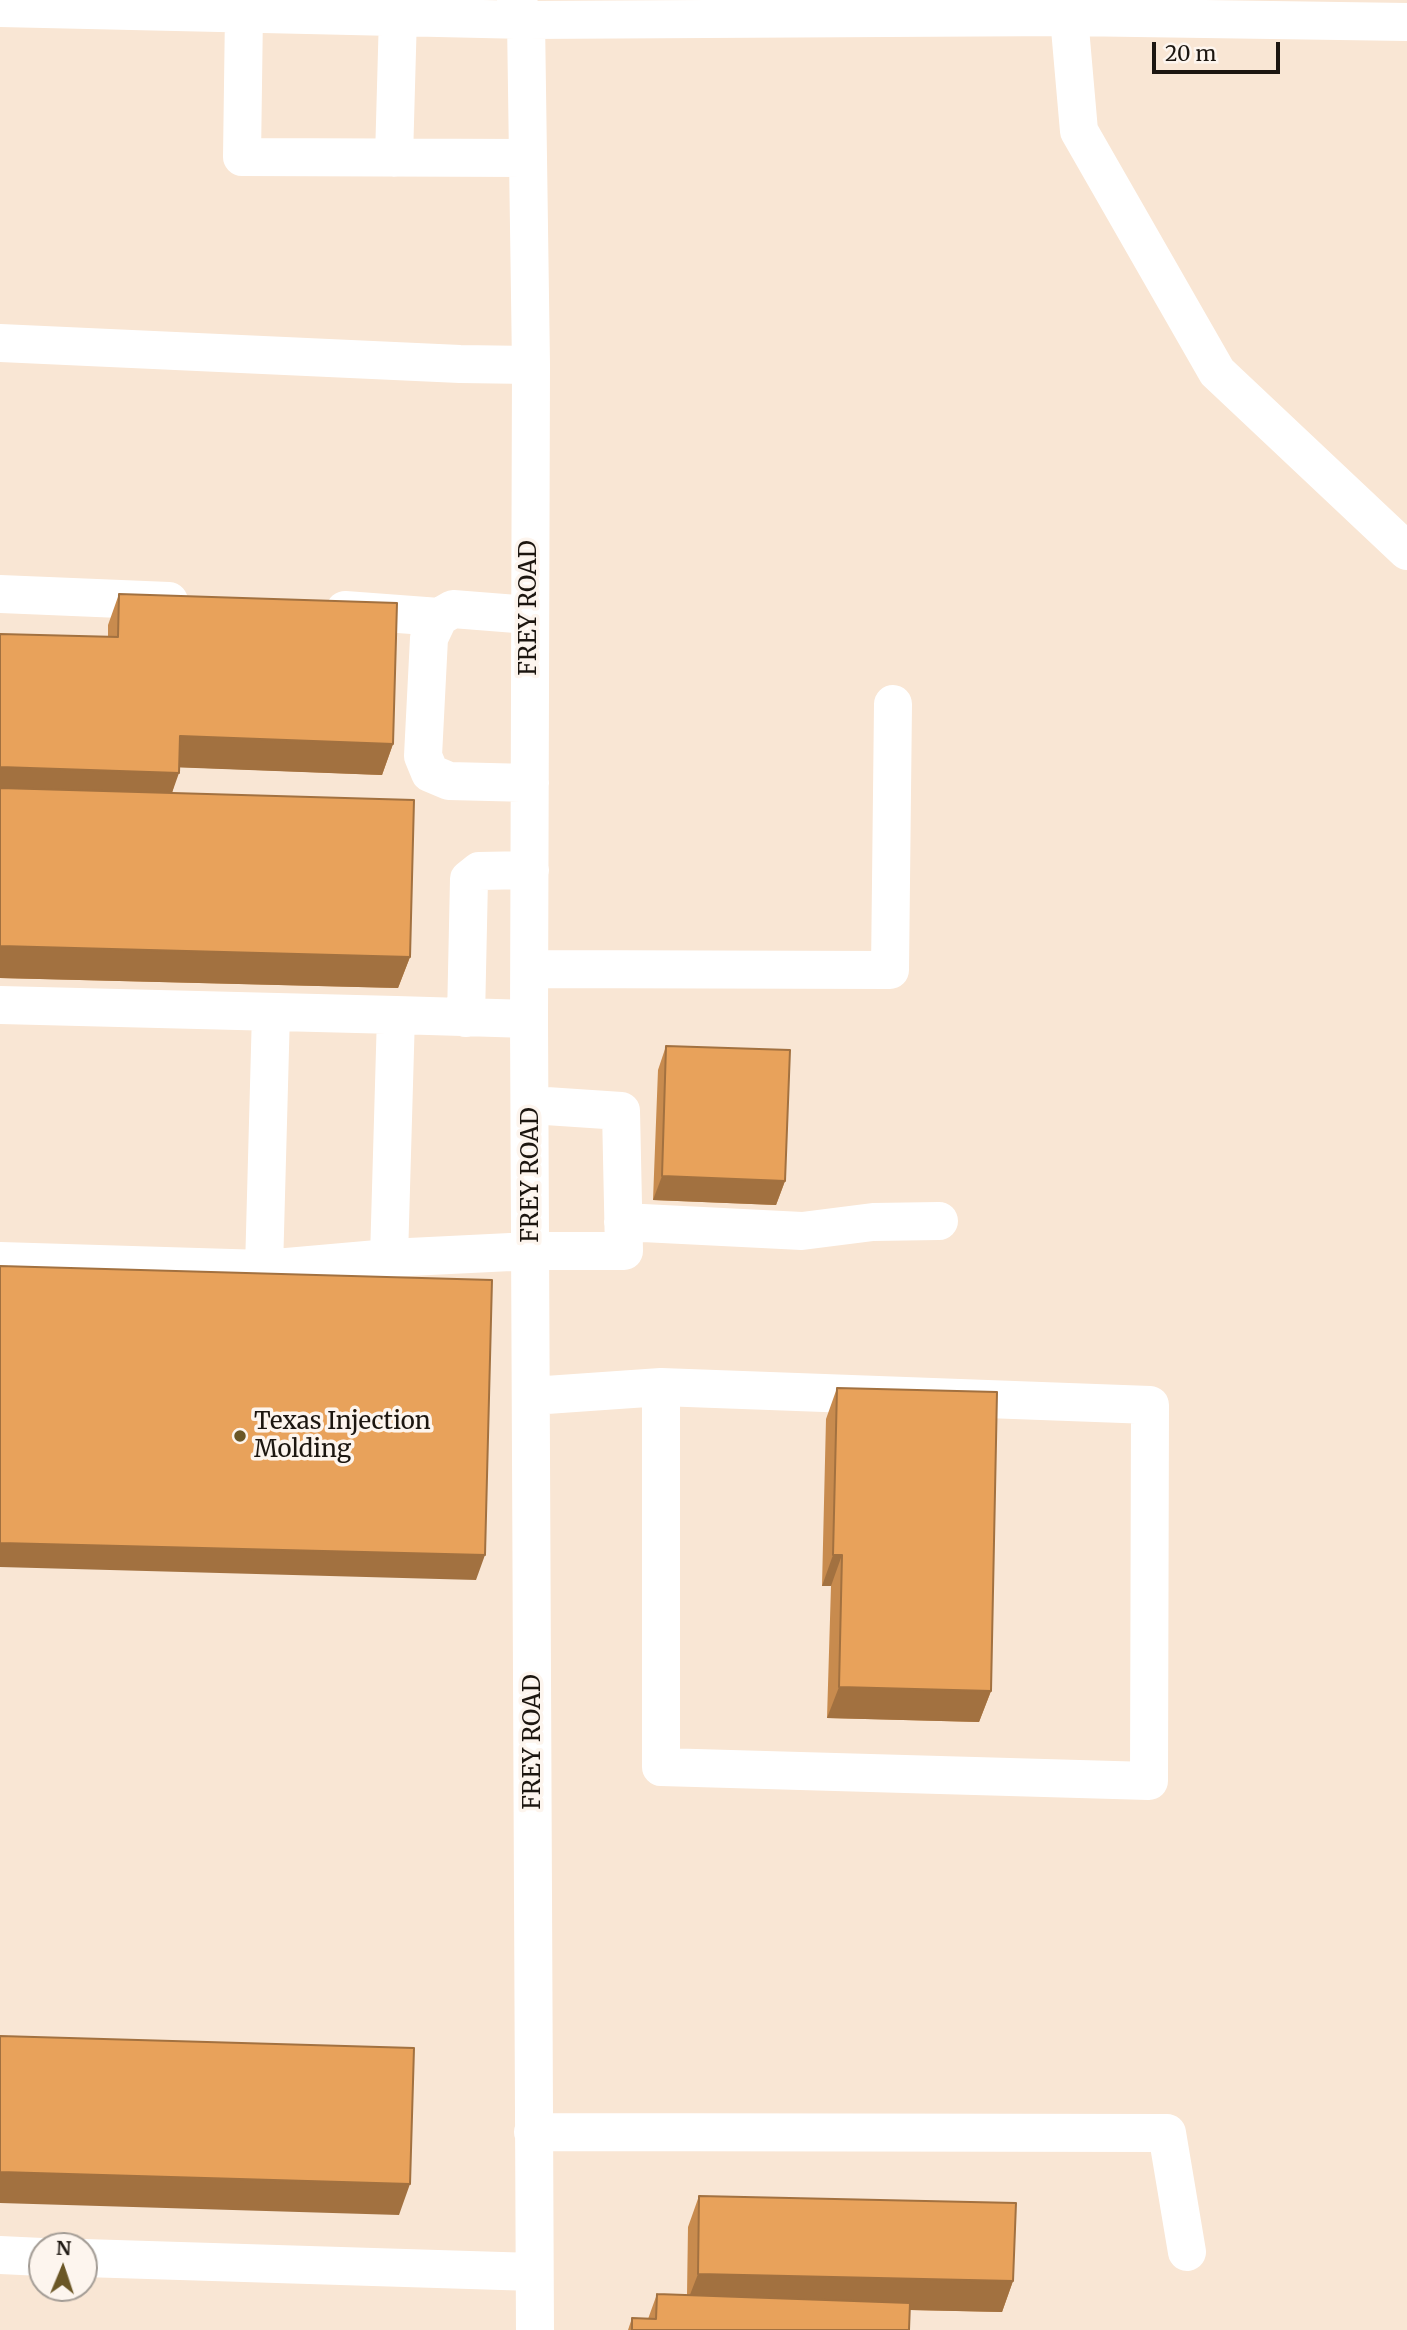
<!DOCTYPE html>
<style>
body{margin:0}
#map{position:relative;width:1407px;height:2330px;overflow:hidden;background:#f9e6d4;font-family:Merriweather,serif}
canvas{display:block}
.north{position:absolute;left:28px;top:2232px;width:70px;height:70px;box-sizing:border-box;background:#fdf5ee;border:2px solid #a39c95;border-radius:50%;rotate:2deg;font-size:19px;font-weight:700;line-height:28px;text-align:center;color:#1c1610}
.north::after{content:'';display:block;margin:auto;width:24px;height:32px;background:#6b5726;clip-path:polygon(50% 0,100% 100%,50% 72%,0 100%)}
.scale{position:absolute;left:1152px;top:42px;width:128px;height:32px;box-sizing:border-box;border:4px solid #1c1610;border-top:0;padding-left:9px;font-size:21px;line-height:24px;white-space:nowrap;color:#1c1610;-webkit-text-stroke:5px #fdf5ee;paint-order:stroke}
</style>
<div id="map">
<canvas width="1407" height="2330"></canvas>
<div class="north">N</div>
<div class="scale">20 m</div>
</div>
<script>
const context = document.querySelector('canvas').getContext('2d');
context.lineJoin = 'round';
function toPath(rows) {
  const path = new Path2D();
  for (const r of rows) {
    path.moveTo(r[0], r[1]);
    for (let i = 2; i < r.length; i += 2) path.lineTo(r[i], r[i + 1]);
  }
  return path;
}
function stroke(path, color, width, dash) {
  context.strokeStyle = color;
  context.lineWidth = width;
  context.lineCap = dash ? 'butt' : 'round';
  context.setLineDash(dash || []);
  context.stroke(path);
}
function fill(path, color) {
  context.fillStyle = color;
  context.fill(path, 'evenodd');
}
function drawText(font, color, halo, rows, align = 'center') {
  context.font = font + ' Merriweather,serif';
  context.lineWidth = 7;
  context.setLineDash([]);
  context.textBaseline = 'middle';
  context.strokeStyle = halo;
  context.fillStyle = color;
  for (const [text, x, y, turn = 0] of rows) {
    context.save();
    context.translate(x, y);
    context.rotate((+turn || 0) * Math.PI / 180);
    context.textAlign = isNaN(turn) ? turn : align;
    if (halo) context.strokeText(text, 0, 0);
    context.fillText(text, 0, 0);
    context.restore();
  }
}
const minor = toPath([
 [516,0,526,20,531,365,529,1019,535,2330],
 [0,8,526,20,1069,17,1407,22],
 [244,12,242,157,527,158],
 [1069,17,1079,131,1217,372,1407,551],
 [394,158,398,15],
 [0,343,460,364,531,365],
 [0,594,169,601],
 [345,610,439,617,453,609,529,615],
 [439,617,429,638,423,756,430,773,449,781,530,783],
 [531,969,890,970,893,704],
 [0,1005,396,1015],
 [466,1018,469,879,479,871,530,870],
 [529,1019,396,1015,389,1258,531,1251,624,1251,621,1111,531,1105],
 [623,1222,802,1231,873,1222,939,1221],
 [0,1261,264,1269,389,1258],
 [264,1269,271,1012],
 [661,1387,1150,1405,1149,1781,661,1767,661,1387],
 [532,1396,661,1387],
 [533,2132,1167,2133,1187,2252],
 [0,2255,42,2257],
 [84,2258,534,2272]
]);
const wall = toPath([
 [119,594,393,744,382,775,179,767,172,793,410,957,398,988,0,978,0,634,108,637,108,625],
 [666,1046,785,1181,776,1205,653,1200,658,1070],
 [837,1388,991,1691,979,1722,827,1718,831,1586,822,1586,826,1419],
 [699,2196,1013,2281,1002,2312,909,2310,909,2330,628,2330,632,2318,648,2319,657,2294,687,2295,688,2227]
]);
const shadedWall = toPath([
 [180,736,393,744,382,775,169,767],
 [0,767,179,773,168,804,0,799],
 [0,946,410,957,398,988,0,978],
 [662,1176,785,1181,776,1205,653,1200],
 [0,1543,485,1555,476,1580,0,1567],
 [833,1555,842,1555,831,1586,822,1586],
 [839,1687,991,1691,979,1722,827,1718],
 [0,2172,410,2184,399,2215,0,2203],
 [698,2274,1013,2281,1002,2312,686,2305]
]);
const building = toPath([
 [119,594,397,603,393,744,180,736,179,773,0,767,0,634,118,637,119,594],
 [0,788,414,800,410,957,0,946,0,788],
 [666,1046,790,1050,785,1181,662,1176,666,1046],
 [0,1266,492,1280,485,1555,0,1543,0,1266],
 [837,1388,997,1392,991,1691,839,1687,842,1555,833,1555,837,1388],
 [0,2036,414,2048,410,2184,0,2172,0,2036],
 [699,2196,1016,2203,1013,2281,698,2274,699,2196],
 [657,2294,910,2303,909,2330,632,2330,632,2318,656,2319,657,2294]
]);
const markers = [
 [240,1436,7,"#6b5726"]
];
const streetNames = [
 ["FREY ROAD",529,608,-90],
 ["FREY ROAD",531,1175,-90],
 ["FREY ROAD",533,1742,-90]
];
const poiNames = [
 ["Texas Injection",254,1422],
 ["Molding",254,1450]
];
stroke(minor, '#fff', 38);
fill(wall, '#c88b4e');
fill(shadedWall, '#a27140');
fill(building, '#e8a25b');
stroke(building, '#a27140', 2);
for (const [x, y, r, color] of markers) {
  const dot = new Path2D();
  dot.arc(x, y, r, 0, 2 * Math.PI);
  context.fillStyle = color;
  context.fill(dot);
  stroke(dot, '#fdf5ee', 2.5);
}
drawText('24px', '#1c1610', '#fdf5ee', streetNames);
drawText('24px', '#1c1610', '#fdf5ee', poiNames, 'left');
</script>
